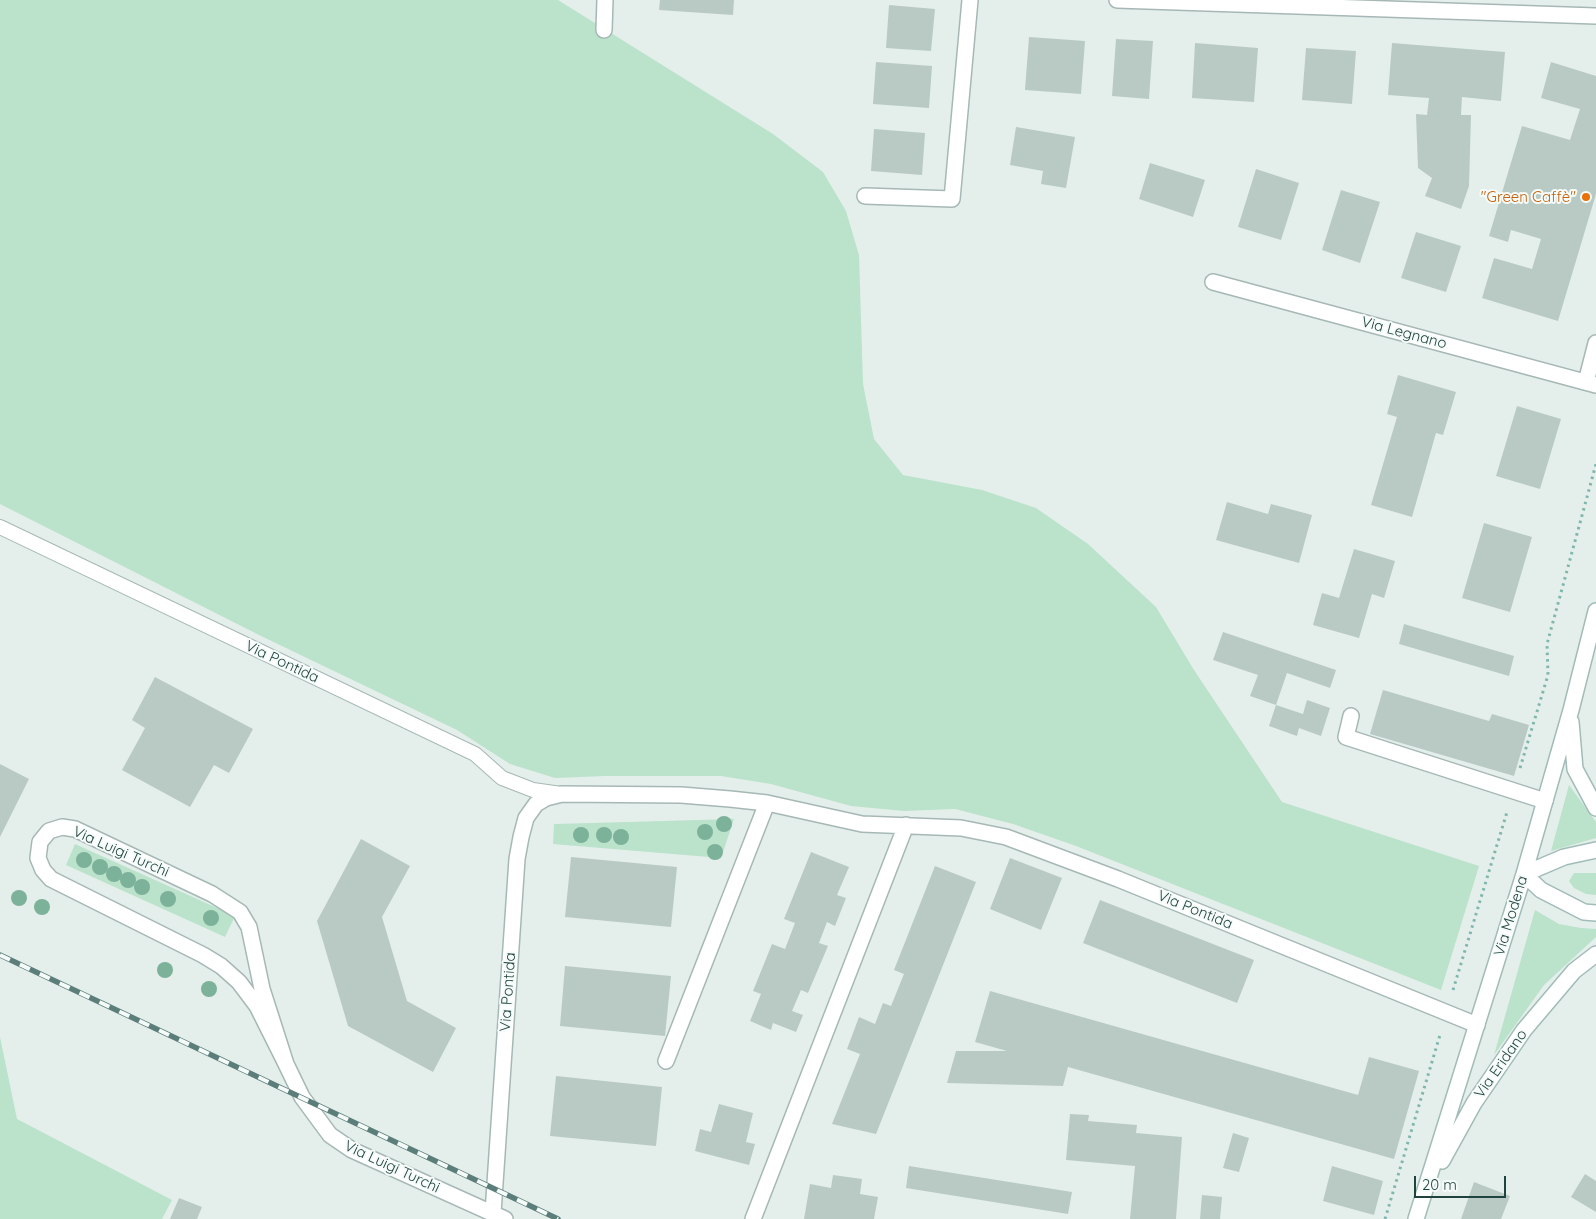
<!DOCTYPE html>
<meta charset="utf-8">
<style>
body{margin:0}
#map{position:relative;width:1596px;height:1219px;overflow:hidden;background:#e4efec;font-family:Quicksand,sans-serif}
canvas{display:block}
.scale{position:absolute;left:1414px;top:1176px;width:92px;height:22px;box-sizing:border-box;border:2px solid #21433f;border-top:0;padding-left:6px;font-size:15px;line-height:18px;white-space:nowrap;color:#21433f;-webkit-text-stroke:4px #f5fbf9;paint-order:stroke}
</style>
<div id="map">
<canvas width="1596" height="1219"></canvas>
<div class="scale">20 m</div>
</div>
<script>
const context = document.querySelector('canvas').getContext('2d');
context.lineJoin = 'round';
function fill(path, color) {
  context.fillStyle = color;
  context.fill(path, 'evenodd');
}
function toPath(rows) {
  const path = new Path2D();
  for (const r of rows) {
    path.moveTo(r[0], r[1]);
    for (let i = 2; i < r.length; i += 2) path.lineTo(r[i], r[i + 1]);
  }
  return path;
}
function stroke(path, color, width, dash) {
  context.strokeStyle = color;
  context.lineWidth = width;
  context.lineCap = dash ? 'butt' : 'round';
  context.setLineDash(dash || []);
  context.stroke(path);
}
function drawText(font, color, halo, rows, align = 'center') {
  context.font = font + ' Quicksand,sans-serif';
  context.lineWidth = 4;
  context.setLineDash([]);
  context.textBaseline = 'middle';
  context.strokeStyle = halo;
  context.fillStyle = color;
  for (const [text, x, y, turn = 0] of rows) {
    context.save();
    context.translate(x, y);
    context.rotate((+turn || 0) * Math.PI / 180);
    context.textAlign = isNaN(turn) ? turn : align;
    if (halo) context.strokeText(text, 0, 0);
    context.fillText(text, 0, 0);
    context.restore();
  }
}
const green = toPath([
 [0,0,558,0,773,134,823,172,846,211,859,255,863,384,874,439,903,475,982,490,1036,508,1088,544,1156,607,1194,670,1282,802,1479,866,1441,990,1076,846,1013,824,955,809,904,811,851,806,771,784,721,776,605,776,555,778,510,764,457,730,261,636,0,504],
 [1569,785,1596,822,1596,838,1551,851],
 [734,819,721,858,553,844,554,824],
 [75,844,235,916,225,937,66,865],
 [1574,873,1596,873,1596,895,1586,894,1574,888,1569,881],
 [1535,910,1559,924,1581,928,1596,929,1596,937,1544,985,1494,1055],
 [0,1037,17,1119,172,1200,162,1219,0,1219]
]);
const building = toPath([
 [660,0,734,0,733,15,659,10],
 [889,5,935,9,931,51,886,48],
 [1029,37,1085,41,1081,94,1025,90],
 [1116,39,1153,41,1149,99,1112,96],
 [1195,43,1258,48,1254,102,1192,98],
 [1392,43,1505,52,1501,101,1462,97,1461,115,1471,115,1469,186,1461,209,1425,196,1432,178,1418,168,1416,114,1427,115,1429,98,1388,95],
 [1306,48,1356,51,1352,104,1302,100],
 [876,62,932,66,929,108,873,104],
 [1551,62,1596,76,1596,194,1558,321,1482,298,1494,258,1532,269,1541,239,1511,230,1508,242,1489,236,1522,126,1570,140,1580,109,1541,98],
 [1016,127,1075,137,1066,188,1041,184,1043,171,1010,165],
 [874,129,925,133,922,175,871,171],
 [1150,163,1205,180,1193,217,1139,199],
 [1256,169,1299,183,1281,240,1238,227],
 [1341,190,1380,202,1360,263,1322,250],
 [1416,232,1461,246,1446,292,1401,278],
 [1398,375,1456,392,1443,435,1436,433,1412,517,1371,505,1397,417,1387,414],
 [1517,406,1561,419,1540,489,1496,476],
 [1227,502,1268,514,1271,504,1312,515,1299,563,1216,540],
 [1484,523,1532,537,1510,612,1462,598],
 [1354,549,1395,561,1384,598,1372,594,1359,638,1313,625,1322,593,1339,598],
 [1404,624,1514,656,1509,676,1399,644],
 [1223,632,1336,670,1330,688,1287,673,1276,705,1250,696,1258,675,1213,660],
 [155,677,253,729,229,773,214,765,190,807,122,770,145,728,132,720],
 [1383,690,1489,721,1492,714,1529,725,1514,776,1370,734],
 [1307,700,1330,708,1321,736,1299,728,1297,736,1269,726,1276,705,1303,714],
 [0,764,29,779,0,837],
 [361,839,410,866,382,917,407,1001,456,1028,433,1072,348,1026,317,921],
 [811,852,849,867,837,895,846,898,835,926,827,922,819,943,828,946,808,993,801,990,792,1011,803,1015,796,1032,773,1023,771,1030,750,1021,761,994,753,991,772,944,785,949,795,923,784,919],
 [571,857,677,867,671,927,565,917],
 [1010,858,1062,878,1041,930,990,909],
 [935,866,976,882,876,1134,832,1124,860,1054,847,1049,859,1017,875,1024,883,1003,891,1006,904,974,894,970],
 [1100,900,1254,960,1237,1003,1083,943],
 [565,966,671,976,665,1036,560,1026],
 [990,991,1358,1095,1369,1057,1419,1071,1394,1159,1068,1067,1063,1086,947,1083,956,1051,1007,1051,975,1042],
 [556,1076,662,1087,656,1146,550,1136],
 [719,1104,753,1113,746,1142,755,1144,749,1165,695,1151,700,1129,711,1132],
 [1070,1114,1089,1115,1088,1121,1137,1125,1136,1133,1182,1137,1176,1219,1130,1219,1135,1166,1066,1160],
 [1233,1133,1249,1138,1239,1172,1223,1168],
 [909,1166,1072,1192,1068,1214,906,1188],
 [1332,1166,1383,1181,1374,1215,1323,1201],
 [1585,1174,1596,1181,1596,1212,1571,1197],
 [833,1175,862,1179,860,1194,878,1197,874,1219,804,1219,810,1184,831,1188],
 [1474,1182,1510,1196,1501,1219,1461,1219],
 [1202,1195,1222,1197,1220,1219,1200,1219],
 [179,1198,202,1207,197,1219,170,1219]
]);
const path = toPath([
 [1520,768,1548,675,1547,644,1596,464],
 [1453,990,1507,812],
 [1385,1219,1440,1035]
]);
const service = toPath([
 [0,527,475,754,502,778,533,790,561,794]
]);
const minor = toPath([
 [1117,0,1596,16],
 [604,30,605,0],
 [865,196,952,199,970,0],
 [1213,282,1596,385],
 [1586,382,1596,343],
 [1351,716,1346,737,1545,801],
 [666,1061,767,803],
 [286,1064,257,1006,239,982,221,966,203,955,51,879,43,870,38,858,40,842,49,831,62,827,75,829,212,894,240,912,249,927,262,989,286,1064,302,1097,330,1135,352,1150,505,1219],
 [493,1213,517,859,521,837,526,818,536,804,546,798,562,794,681,795,730,799,767,803,862,824,961,828,1006,837,1118,879,1477,1025],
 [753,1219,906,825]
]);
const secondary = toPath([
 [1571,722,1575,769,1596,808],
 [1524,874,1541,890,1584,912,1596,913],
 [1524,874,1564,857,1596,850],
 [1442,1161,1474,1103,1524,1030,1574,971,1596,954],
 [1416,1219,1524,874,1571,710,1596,611]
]);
const rail = toPath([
 [0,955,558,1219]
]);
const trees = [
 [724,824],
 [705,832],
 [581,835],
 [604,835],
 [621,837],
 [715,852],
 [84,860],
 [100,867],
 [114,874],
 [128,880],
 [142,887],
 [19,898],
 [168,899],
 [42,907],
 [211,918],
 [165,970],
 [209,989]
];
const markers = [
 [1586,197,5,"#e8710a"]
];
const foodNames = [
 ["\"Green Caffè\"",1576,197]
];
const streetNames = [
 ["Via Legnano",1404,333,15],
 ["Via Pontida",282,662,25],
 ["Via Luigi Turchi",121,852,24],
 ["Via Pontida",1195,910,22],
 ["Via Modena",1511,916,-73],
 ["Via Pontida",508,992,-86],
 ["Via Eridano",1501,1064,-55],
 ["Via Luigi Turchi",392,1167,25]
];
fill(green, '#bbe2cb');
fill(building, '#b9cac5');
stroke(service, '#a6b8b5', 16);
stroke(minor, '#a6b8b5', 18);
stroke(secondary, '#a1bcb7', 18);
stroke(path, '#81b6ad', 3, [2.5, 4]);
stroke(service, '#fff', 14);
stroke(minor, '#fff', 15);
stroke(secondary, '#fff', 15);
stroke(rail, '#5c7e7a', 5.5);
stroke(rail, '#f5fbf9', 4, [11]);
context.fillStyle = '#7cb19a';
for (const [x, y] of trees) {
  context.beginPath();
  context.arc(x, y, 8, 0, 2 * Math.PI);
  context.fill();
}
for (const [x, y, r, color] of markers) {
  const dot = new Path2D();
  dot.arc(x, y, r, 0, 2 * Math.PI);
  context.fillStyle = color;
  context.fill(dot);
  stroke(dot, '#f5fbf9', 2);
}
drawText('15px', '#c56008', '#f5fbf9', foodNames, 'right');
drawText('15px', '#21433f', '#f5fbf9', streetNames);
</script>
